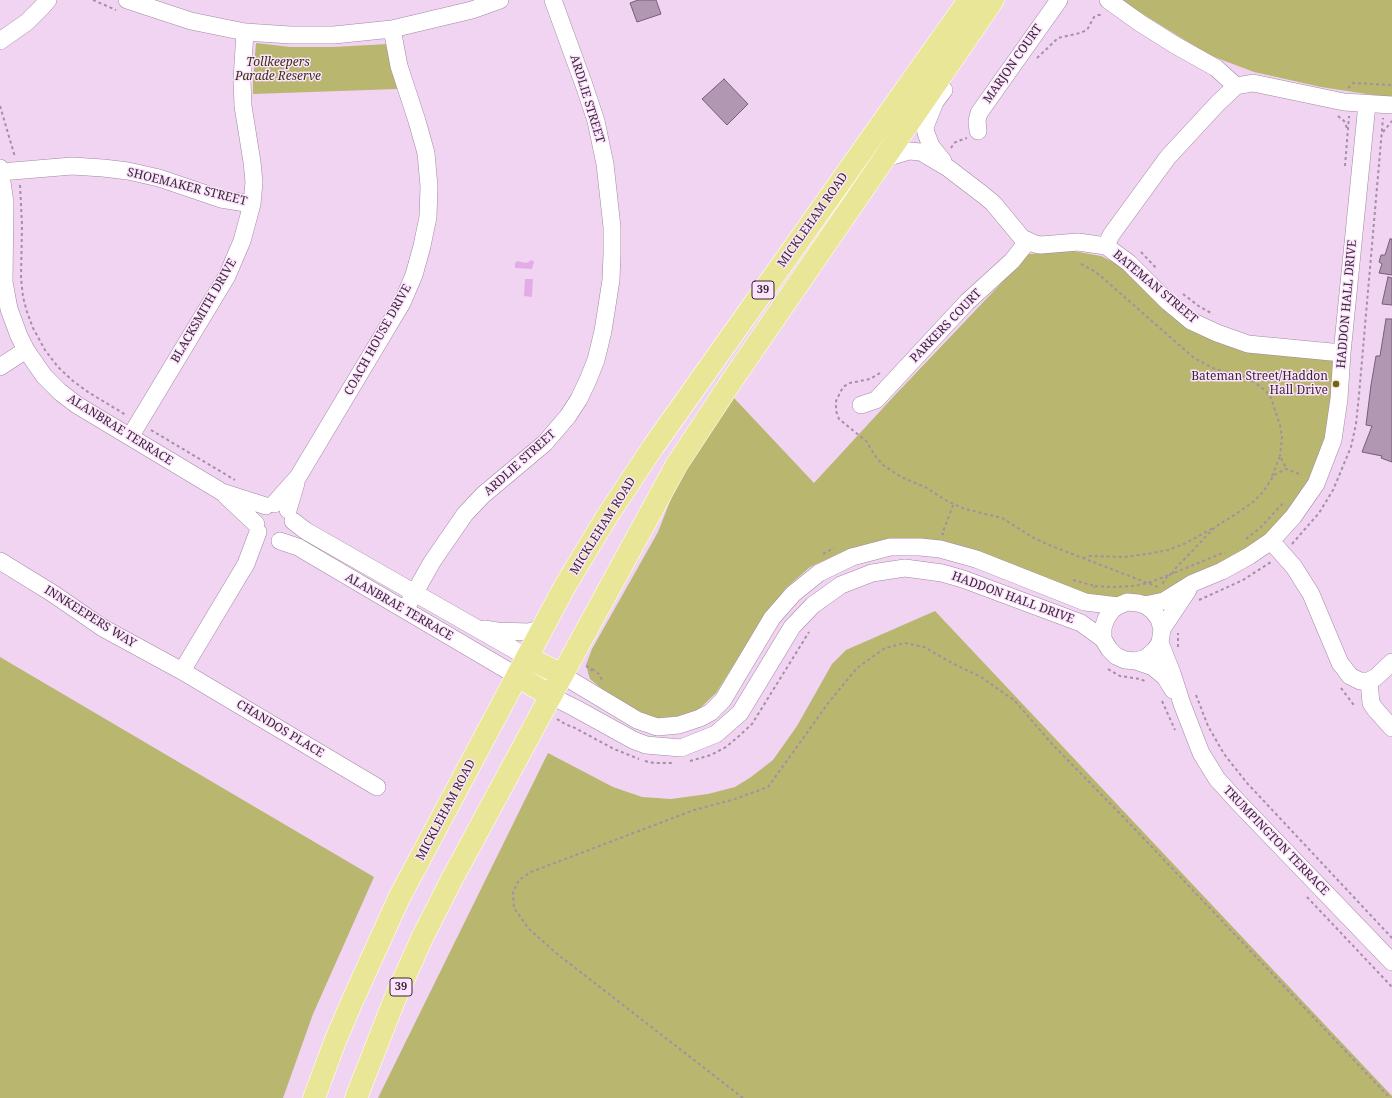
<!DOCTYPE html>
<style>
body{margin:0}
canvas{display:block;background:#f0d4f1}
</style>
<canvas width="1392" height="1098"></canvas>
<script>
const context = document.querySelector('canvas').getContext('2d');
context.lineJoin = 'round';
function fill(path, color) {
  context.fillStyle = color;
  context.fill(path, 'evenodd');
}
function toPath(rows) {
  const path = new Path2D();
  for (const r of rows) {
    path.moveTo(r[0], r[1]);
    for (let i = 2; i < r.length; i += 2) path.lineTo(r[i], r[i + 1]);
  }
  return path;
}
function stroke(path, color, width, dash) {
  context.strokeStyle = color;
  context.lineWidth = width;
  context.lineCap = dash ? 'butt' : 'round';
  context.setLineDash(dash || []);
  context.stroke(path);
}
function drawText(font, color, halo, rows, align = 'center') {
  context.font = font + ' "Noto Serif",serif';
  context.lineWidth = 3;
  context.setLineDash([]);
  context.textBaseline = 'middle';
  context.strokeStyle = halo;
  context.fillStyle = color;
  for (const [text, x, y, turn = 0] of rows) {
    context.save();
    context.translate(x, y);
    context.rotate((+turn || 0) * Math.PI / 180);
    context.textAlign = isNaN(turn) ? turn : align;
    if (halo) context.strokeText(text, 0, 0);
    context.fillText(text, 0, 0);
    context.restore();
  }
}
const green = toPath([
 [1120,0,1392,0,1392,96,1386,97,1321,87,1254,72,1209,55],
 [256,43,290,47,333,47,388,44,397,89,253,94,253,81],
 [1073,251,1101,256,1125,268,1173,315,1335,358,1326,439,1311,482,1284,516,1265,536,1242,553,1161,594,1145,597,1116,599,1084,597,891,541,850,549,810,567,785,589,754,633,716,693,697,711,677,720,655,720,613,698,590,679,586,665,592,649,658,532,681,473,734,398,814,483,895,395,1029,254],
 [935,611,1392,1096,1392,1098,378,1098,548,753,613,787,642,797,671,799,708,794,735,787,751,777,773,760,797,726,832,664,846,650],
 [0,657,374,877,313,1014,283,1098,0,1098]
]);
const water = toPath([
 [532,260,534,262,532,269,515,268,515,264,517,261,526,263],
 [525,279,533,279,532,297,524,296]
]);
const building = toPath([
 [638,0,656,0,661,14,637,22,630,3,638,0],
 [724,79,748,104,727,125,702,99,724,79],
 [1390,239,1392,239,1392,275,1379,273,1382,264,1379,262,1381,255,1385,255,1390,239],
 [1388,277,1392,278,1392,305,1382,304,1388,277],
 [1386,319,1392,319,1392,462,1381,458,1382,456,1362,452,1372,426,1366,425,1371,385,1376,356,1380,356,1386,319]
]);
const path = toPath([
 [93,0,116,10],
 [1037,58,1058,38,1080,33,1087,30,1094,17,1098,15,1103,15],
 [1348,88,1353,83,1390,85,1392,84],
 [0,106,15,157],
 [1338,116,1344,121,1347,128],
 [1383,132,1392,121],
 [951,148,954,143,958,141,967,138],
 [1345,166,1349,116],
 [20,185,22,225,21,278,23,297,27,312,33,328,45,350,58,367,73,381,88,392,126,415],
 [1141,252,1157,269],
 [1081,264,1096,272,1194,358,1215,369,1238,375,1250,379,1266,391,1271,398,1280,425,1282,437,1280,456],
 [1183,294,1200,307,1213,314],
 [880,373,870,379,850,383,843,387,836,401,836,411,839,419,866,441,876,457,883,465,901,477,925,487,947,501,965,509,1002,518,1032,537,1049,545,1158,587],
 [151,430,235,480],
 [1272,476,1280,456,1287,470],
 [944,534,942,534,954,503],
 [1246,539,1260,528,1284,502],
 [1292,544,1319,513,1333,490,1351,447,1356,424,1359,395,1383,118],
 [823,554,834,548],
 [1083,558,1090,556,1124,557,1147,554,1168,550,1186,543,1213,528],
 [1172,574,1174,570,1215,527,1236,514,1253,502,1263,492,1274,475,1286,469,1302,475],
 [1169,575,1225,552],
 [1073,580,1095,586,1094,588],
 [1095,586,1113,587,1135,586,1148,583,1169,575,1164,580,1163,584],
 [1199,600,1243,580,1271,562],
 [1178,647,1178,633],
 [586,666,592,669,589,674],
 [592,669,599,674,603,682],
 [1108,669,1120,676,1140,679,1147,682],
 [1341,688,1353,704,1357,704],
 [1196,695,1208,726,1224,754,1247,783,1392,938],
 [1162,701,1175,730],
 [557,719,565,724,575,728,614,749,639,759],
 [645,761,654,763,674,763],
 [690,761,711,755,726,747,739,736,752,724,809,632],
 [1307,897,1392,987],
 [743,1098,556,953,529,929,514,908,513,892,519,880,531,872,694,810,732,800,768,787,829,702,857,668,885,648,905,643,924,647,954,664,981,677,1015,701,1052,744,1130,824,1390,1098]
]);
const minor = toPath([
 [127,0,191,21,245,32,290,35,334,35,392,29,472,10,500,0],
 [1108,0,1140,23,1175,45,1216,68,1236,86],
 [0,41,27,22,42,7,48,0],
 [978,131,977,121,979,113,1059,0],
 [883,160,893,156,909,151,921,152,926,155,948,168,982,194,993,203,1022,238,1035,244,1041,245,1078,242,1106,246,1129,263,1168,302,1191,321,1217,333,1248,344,1342,353],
 [943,161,931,146,926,133,925,127,935,102,944,90],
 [0,168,5,203,4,282,9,309,19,336,26,350,44,376,60,392,77,405,222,492,266,506],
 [1,172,72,166,103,168,128,171,159,178,221,199,252,204],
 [1106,246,1111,235,1168,157,1218,103,1236,86,1253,83,1344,102,1392,105],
 [0,367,26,350],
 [861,405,876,400,967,302,1012,261,1027,242],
 [130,437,227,276,242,241,252,204,254,182,252,162,243,106,242,80,245,32],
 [225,495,256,524],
 [274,504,298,477,390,323,402,303,414,275,422,246,428,217,429,186,426,153,417,121,399,66,392,29],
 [288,510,296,483],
 [293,521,306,531,527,657],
 [280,541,298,547,517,676],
 [1271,541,1294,567,1311,594,1340,663,1350,676,1360,681,1369,681,1376,677,1392,662],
 [0,561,52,593,103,628,182,671,377,787],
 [1145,605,1164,601,1193,583,1222,571,1249,556,1271,541,1293,517,1316,484,1333,440,1339,399,1342,353,1367,104],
 [405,610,432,562,465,514,483,495,545,443,568,416,579,399,588,380,596,360,603,331,611,280,612,254,612,227,605,164,596,121,584,85,553,0],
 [484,629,497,631,529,632,543,628],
 [1162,629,1188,590],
 [1160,643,1172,673,1182,704,1201,753,1217,779,1238,802,1392,962],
 [1136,661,1153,667,1165,677,1173,690],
 [182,671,246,564,258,532],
 [562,675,637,720,657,727,679,725,700,718,711,712,723,700,772,618,793,594,819,573,852,557,890,547,920,547,940,549,976,559,1085,602,1118,606,1127,602,1138,603,1145,605,1153,611,1159,619,1162,629,1160,643,1154,651,1146,658,1136,661,1125,660,1116,656,1109,649,1103,639,1103,628,1106,619,1112,610,1118,606],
 [1369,681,1371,703,1375,709,1392,728],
 [551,696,575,708,633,740,646,745,681,748,716,734,740,713,792,627,813,605,841,585,872,573,905,568,942,573,963,579,1081,623,1103,639]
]);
const major = toPath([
 [527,657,562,675],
 [517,676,551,696],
 [314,1098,336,1039,351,1004,399,898,565,586,606,518,653,447,969,0],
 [356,1098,394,1001,422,938,452,879,542,712,677,464,733,379,993,0]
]);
const markers = [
 [1336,384,4,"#6d6801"]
];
const shields = [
 [763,290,22],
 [401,987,22]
];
const shieldNames = [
 ["39",763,290],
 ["39",401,987]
];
const parkNames = [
 ["Tollkeepers",278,63],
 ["Parade Reserve",278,77]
];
const streetNames = [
 ["MARJON COURT",1013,64,-55],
 ["ARDLIE STREET",587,99,73],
 ["SHOEMAKER STREET",187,187,14],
 ["MICKLEHAM ROAD",813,220,-55],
 ["BATEMAN STREET",1155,287,40],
 ["HADDON HALL DRIVE",1347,304,-85],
 ["BLACKSMITH DRIVE",204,311,-60],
 ["PARKERS COURT",946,326,-46],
 ["COACH HOUSE DRIVE",378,340,-61],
 ["ALANBRAE TERRACE",120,430,32],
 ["ARDLIE STREET",520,463,-42],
 ["MICKLEHAM ROAD",603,526,-58],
 ["HADDON HALL DRIVE",1013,598,20],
 ["ALANBRAE TERRACE",399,607,30],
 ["INNKEEPERS WAY",90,617,32],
 ["CHANDOS PLACE",280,729,31],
 ["MICKLEHAM ROAD",446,810,-62],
 ["TRUMPINGTON TERRACE",1276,841,46]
];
const poiNames = [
 ["Bateman Street/Haddon",1328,377],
 ["Hall Drive",1328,391]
];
fill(green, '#b9b670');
fill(water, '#e4ace6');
fill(building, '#b197b2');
stroke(building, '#775f78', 1);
stroke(minor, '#a288a3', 18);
stroke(major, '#fff', 23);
stroke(path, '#a48fa4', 2, [3, 3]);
stroke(minor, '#fff', 17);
stroke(major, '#eae697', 22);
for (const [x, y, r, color] of markers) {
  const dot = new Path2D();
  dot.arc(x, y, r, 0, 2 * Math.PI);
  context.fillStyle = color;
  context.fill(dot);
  stroke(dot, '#fee2fe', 1.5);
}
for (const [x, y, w] of shields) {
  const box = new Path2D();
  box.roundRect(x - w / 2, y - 9, w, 18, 3);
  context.fillStyle = '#fee2fe';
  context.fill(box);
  stroke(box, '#352a35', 1);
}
drawText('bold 11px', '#352a35', null, shieldNames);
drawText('italic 12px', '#353311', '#fee2fe', parkNames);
drawText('12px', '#352a35', '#fee2fe', streetNames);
drawText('12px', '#352a35', '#fee2fe', poiNames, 'right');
</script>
